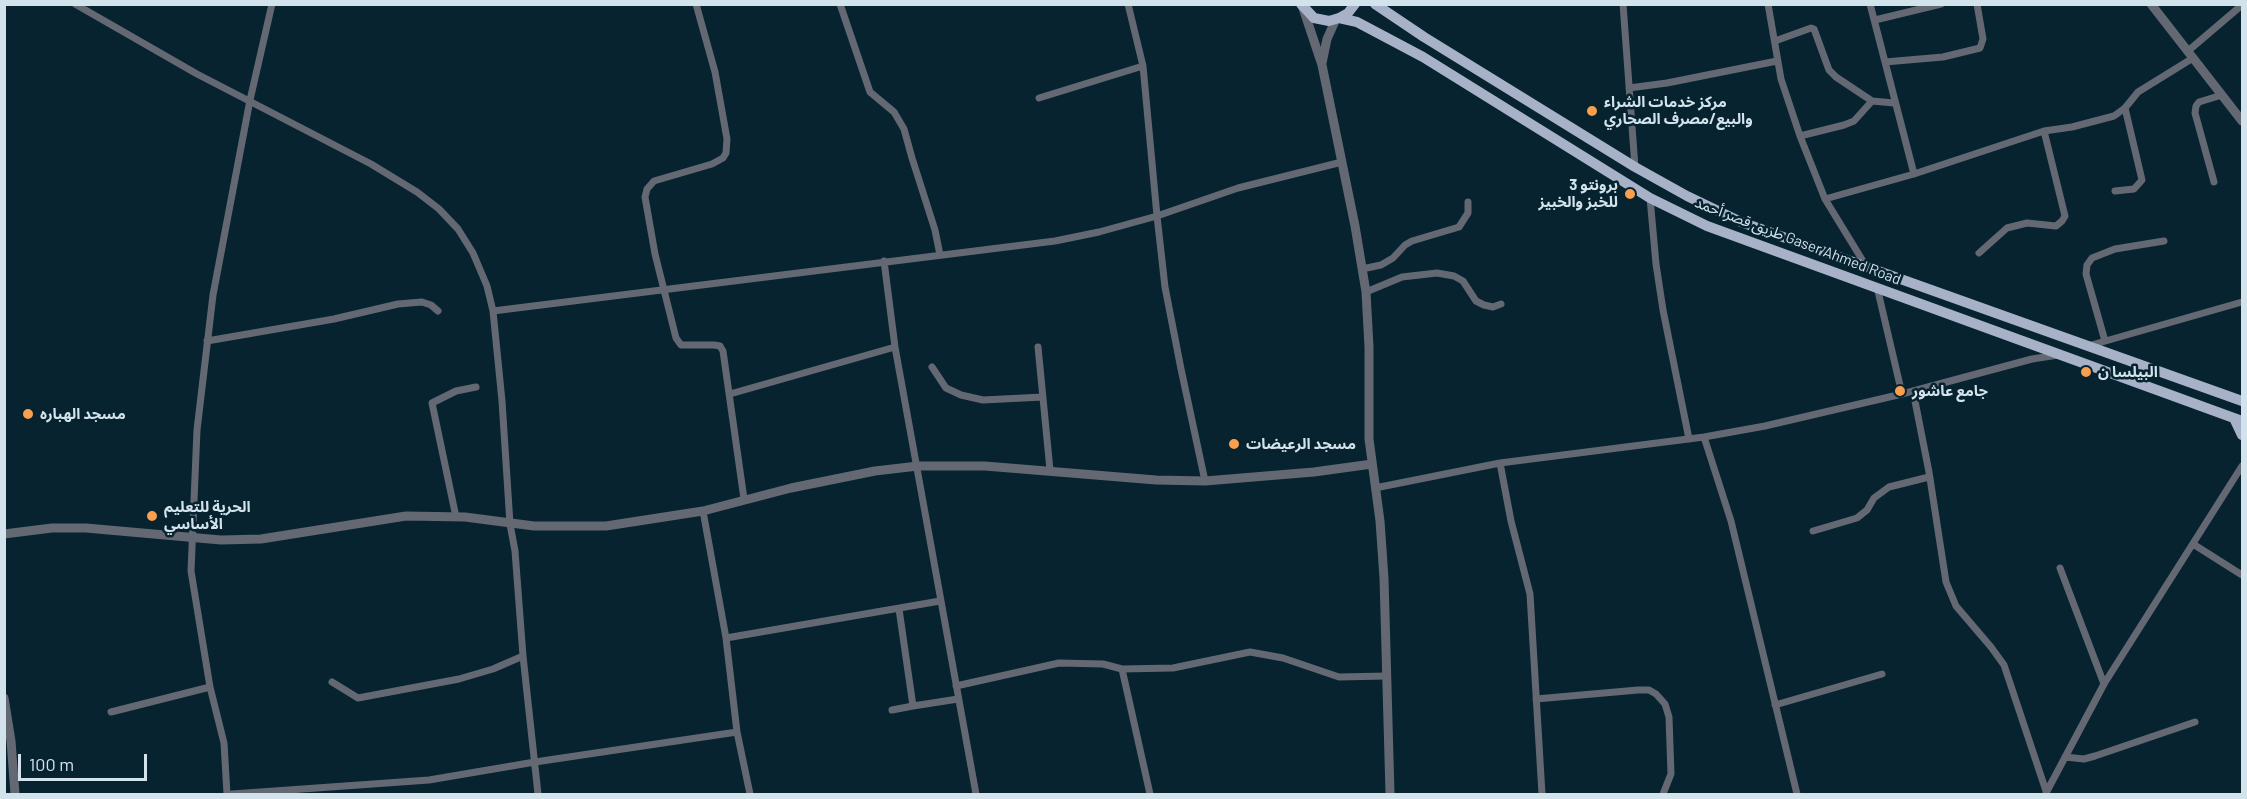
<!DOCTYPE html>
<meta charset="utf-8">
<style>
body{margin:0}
#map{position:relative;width:2247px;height:799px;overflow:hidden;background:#06232f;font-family:Barlow,sans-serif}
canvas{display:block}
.frame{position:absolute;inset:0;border:6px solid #d3e3ec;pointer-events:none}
.scale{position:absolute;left:18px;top:754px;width:129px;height:27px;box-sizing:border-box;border:3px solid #d3e3ec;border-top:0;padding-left:8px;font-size:18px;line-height:21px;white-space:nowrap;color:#d3e3ec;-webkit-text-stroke:4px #06232f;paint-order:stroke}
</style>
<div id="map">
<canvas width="2247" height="799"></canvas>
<div class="frame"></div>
<div class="scale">100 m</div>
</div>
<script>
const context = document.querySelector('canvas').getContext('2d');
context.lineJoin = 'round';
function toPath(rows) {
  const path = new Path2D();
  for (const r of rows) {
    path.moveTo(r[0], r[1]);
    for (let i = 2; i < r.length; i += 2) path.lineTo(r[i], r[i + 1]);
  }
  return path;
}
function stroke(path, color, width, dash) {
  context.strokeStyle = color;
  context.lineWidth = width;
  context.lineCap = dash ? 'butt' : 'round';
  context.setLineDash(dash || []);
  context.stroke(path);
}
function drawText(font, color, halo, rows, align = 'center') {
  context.font = font + ' Barlow,"Noto Sans Arabic",sans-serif';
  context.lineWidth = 5;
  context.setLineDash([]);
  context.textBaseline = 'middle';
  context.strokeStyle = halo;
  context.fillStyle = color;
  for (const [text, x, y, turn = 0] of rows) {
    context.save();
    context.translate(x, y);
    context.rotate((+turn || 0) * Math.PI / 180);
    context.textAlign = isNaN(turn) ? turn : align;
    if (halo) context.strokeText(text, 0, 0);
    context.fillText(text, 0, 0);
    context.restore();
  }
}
const minor = toPath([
 [75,4,197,74,371,164,417,192,439,209,458,229,473,253,487,286,493,311,502,401,510,524,515,551,523,656,538,794],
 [696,4,715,72,727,139,726,153,723,158,712,164,654,181,647,189,645,197,655,254,676,338,681,345,714,345,720,346,723,351,744,499],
 [840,4,870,92,894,112,904,129,912,158,935,230,940,255],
 [1128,4,1143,66,1157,216,1165,287,1181,369,1205,481],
 [1623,4,1635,167],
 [1768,4,1781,79,1800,136,1825,199,1866,266],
 [1870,4,1914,174],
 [1875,20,1941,4],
 [1775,41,1811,28,1814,29,1829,70,1836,77,1872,101,1894,103],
 [2188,51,2242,5],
 [1885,62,1943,57,1980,48,1983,39,1977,4],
 [1629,88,1667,83,1777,61],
 [1039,98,1143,66],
 [1800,136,1844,125,1854,121,1872,101],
 [2214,182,2195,113,2196,106,2199,102,2222,95],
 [2115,191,2134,189,2142,180,2125,108],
 [1650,198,1656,264,1663,310,1689,439],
 [1825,199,1914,174,2044,131,2072,127,2114,116,2125,108,2138,92,2193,58],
 [1979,253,2007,228,2027,223,2056,226,2062,221,2065,216,2044,131],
 [884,261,895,347,976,794],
 [1362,269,1381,265,1393,258,1405,245,1412,241,1459,227,1468,213,1468,202],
 [1877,287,1902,394],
 [1366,292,1402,277,1437,273,1454,276,1463,281,1476,301,1484,305,1493,307,1501,304],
 [493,311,1055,241,1099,232,1157,216,1238,188,1342,162],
 [207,341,334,319,398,304,422,302,431,305,438,311],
 [2105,341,2086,274,2087,265,2092,258,2115,249,2164,241],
 [2088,346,2242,302],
 [1038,347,1050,470],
 [932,367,946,388,961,395,983,400,1043,397],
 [1913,391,1929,472,1946,582,1956,606,1991,647,2004,665,2046,791],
 [730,394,895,347],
 [1704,437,1731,521,1797,794],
 [1500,463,1511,521,1530,594,1542,794],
 [1375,488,1500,463,1704,437,1765,426,1902,394,2032,359,2058,355],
 [703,511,726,638,737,732,750,794],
 [456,517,432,403,456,391,476,387],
 [1813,531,1857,518,1867,510,1874,498,1889,487,1929,477],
 [2193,544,2242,575],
 [2060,568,2104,684],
 [899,609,913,706,958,699],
 [726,638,940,601],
 [1122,669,1150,794],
 [332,682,358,698,459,679,493,669,523,656],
 [956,686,1059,663,1103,664,1122,669,1173,668,1250,652,1283,658,1339,677,1386,676],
 [1536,699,1638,690,1649,690,1656,694,1665,704,1669,717,1671,774,1663,794],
 [1775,705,1882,674],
 [892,710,913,706],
 [111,712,210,687],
 [2065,757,2084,759,2095,756,2195,722],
 [2046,793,2104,684,2242,466],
 [227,794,224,743,210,687,191,571,197,430,213,295,250,100,272,4],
 [232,794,429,780,535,762,737,732]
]);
const tertiary = toPath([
 [2151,4,2242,121],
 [1303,8,1322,65,1355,226,1366,292,1369,347,1369,439,1380,521,1384,578,1390,794],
 [1322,63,1327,39,1336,19],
 [4,534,52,528,86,528,221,540,261,539,406,516,465,517,534,526,606,526,703,511,791,488,875,471,918,466,985,466,1156,480,1205,481,1314,472,1372,464],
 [4,698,11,741,15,794]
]);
const primary = toPath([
 [1301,4,1314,18,1329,21,1339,18,1348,13,1355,4],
 [1375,4,1424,37,1635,167,1687,196,1741,222,2242,401],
 [1339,18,1357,22,1423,57,1650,198,1707,226,2242,421],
 [2234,418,2242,435]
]);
const markers = [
 [1592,111,6,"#fa9f4e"],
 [1630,194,6,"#fa9f4e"],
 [2086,372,6,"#fa9f4e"],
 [1900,391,6,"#fa9f4e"],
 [28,414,6,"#fa9f4e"],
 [1234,444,6,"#fa9f4e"],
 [152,516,6,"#fa9f4e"]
];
const poiNames = [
 ["مركز خدمات الشراء",1604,102],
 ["والبيع/مصرف الصحاري",1604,119],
 ["برونتو 3",1618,185,"right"],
 ["للخبز والخبيز",1618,202,"right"],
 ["البيلسا ن",2098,372],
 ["جامع عاشور",1912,391],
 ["مسجد الهباره",40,414],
 ["مسجد الرعيضات",1246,444],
 ["الحرية للتعليم",164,507],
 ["الأساسي",164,524]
];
const streetNames = [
 ["طريق قصر أحمد Gaser Ahmed Road",1798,241,21]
];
stroke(minor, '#636873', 7);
stroke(tertiary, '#636873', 9);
stroke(primary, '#a7b2c9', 10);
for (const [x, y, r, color] of markers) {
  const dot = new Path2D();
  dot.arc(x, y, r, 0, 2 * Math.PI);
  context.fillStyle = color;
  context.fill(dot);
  stroke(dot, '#06232f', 2);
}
drawText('bold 15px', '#d3e3ec', '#06232f', poiNames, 'left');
drawText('15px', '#d3e3ec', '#06232f', streetNames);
</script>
